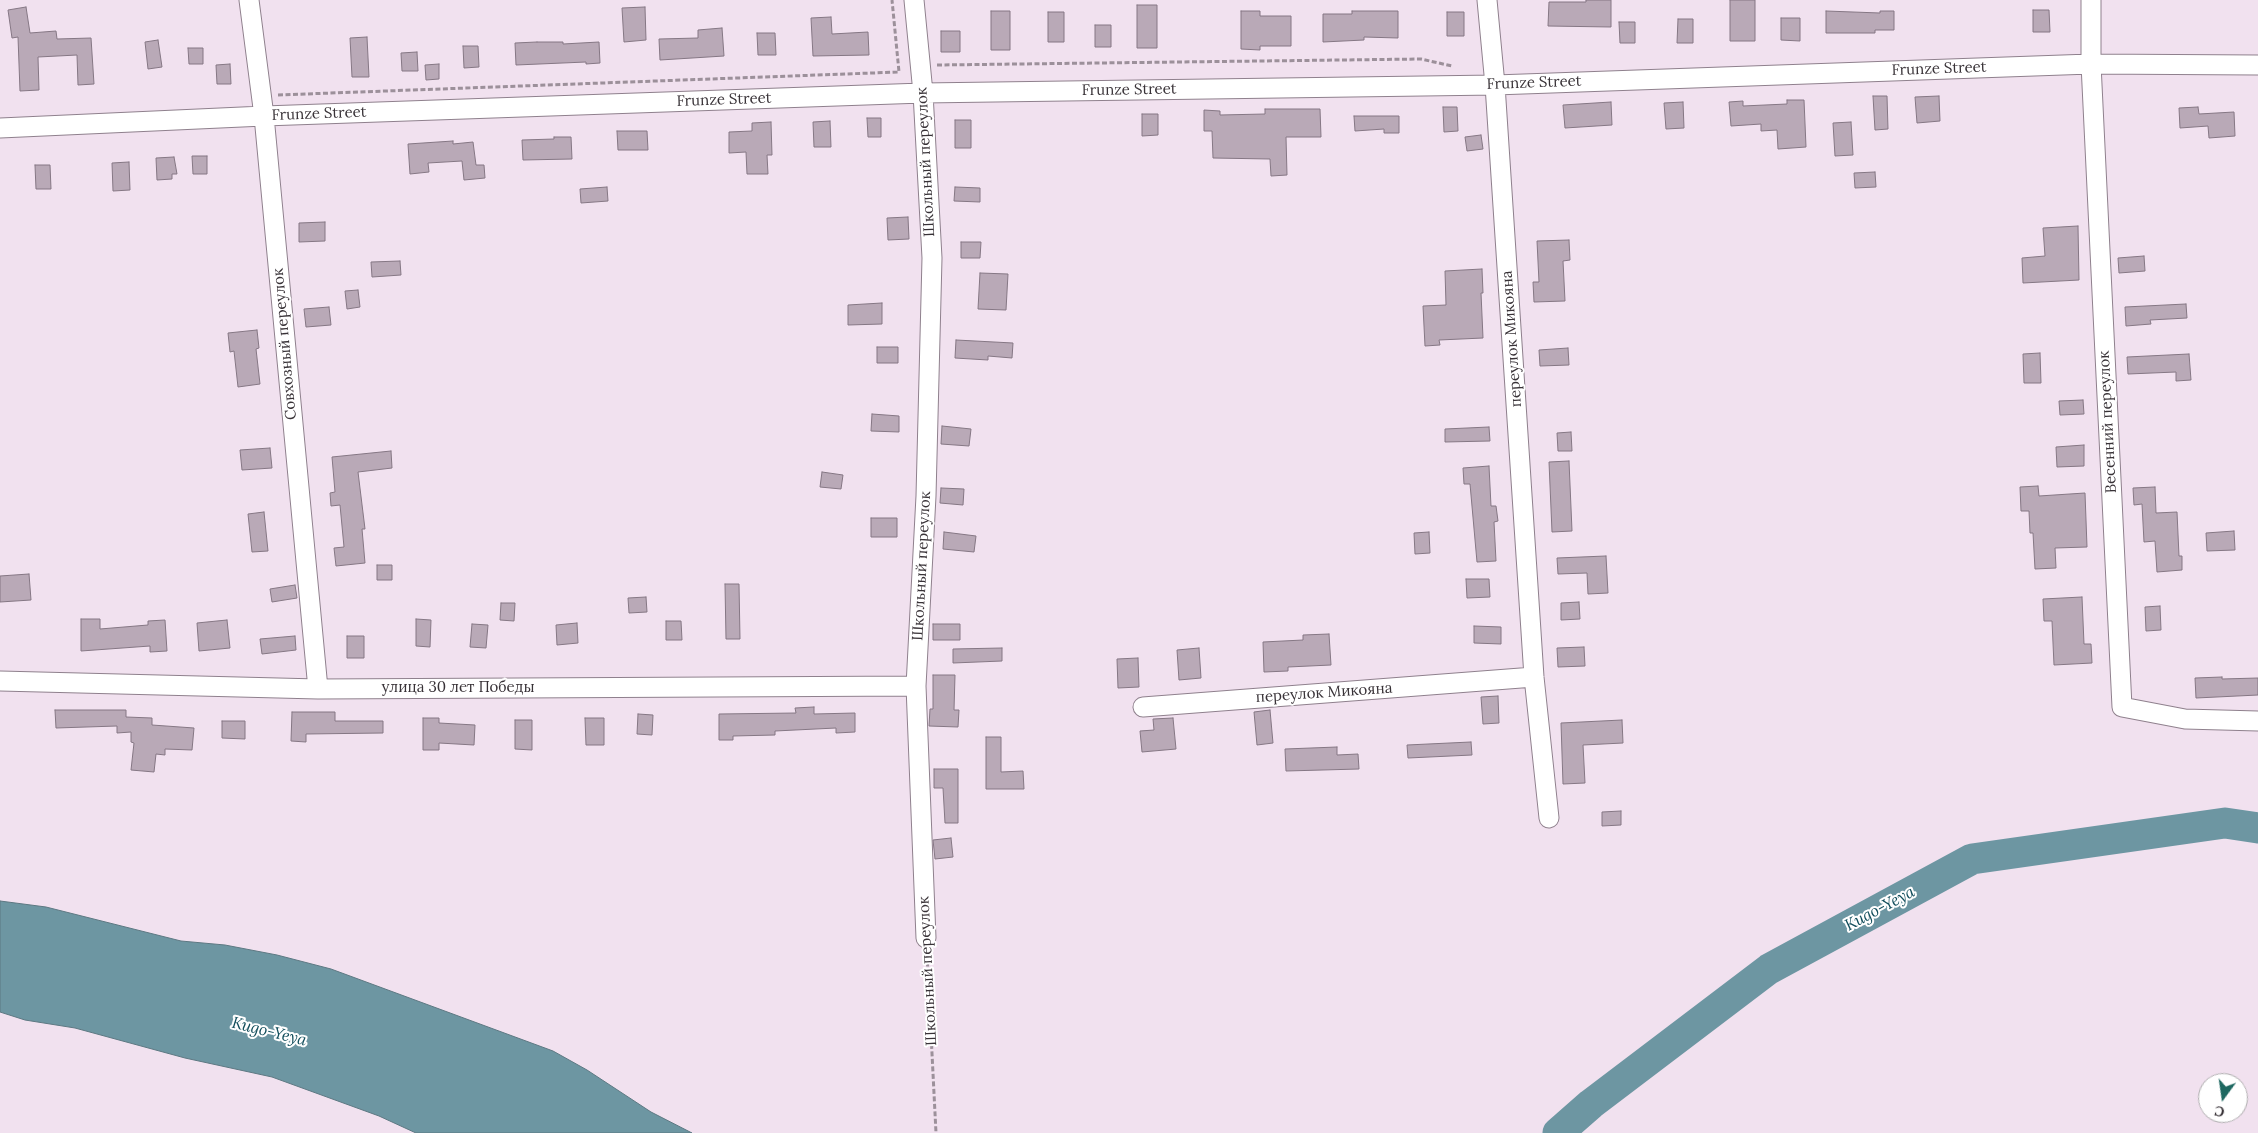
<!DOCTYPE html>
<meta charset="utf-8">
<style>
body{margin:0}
#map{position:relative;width:2258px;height:1133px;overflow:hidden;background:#f1e1ef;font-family:Lora,serif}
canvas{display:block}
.north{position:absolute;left:2198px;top:1073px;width:50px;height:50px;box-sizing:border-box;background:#fff;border:1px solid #afadaf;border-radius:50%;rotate:194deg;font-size:14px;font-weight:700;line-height:20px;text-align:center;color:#383237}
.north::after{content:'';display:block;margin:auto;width:18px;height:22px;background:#1e6861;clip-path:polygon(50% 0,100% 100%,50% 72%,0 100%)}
</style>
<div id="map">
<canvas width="2258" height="1133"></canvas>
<div class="north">С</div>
</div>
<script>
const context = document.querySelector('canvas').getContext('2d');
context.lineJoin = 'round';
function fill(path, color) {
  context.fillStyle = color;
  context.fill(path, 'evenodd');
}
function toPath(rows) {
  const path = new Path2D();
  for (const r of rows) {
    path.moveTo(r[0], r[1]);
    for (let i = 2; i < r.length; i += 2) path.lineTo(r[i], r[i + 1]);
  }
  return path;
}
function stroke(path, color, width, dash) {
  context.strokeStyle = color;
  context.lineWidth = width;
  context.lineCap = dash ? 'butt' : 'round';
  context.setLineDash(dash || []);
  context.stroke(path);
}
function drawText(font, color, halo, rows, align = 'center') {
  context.font = font + ' Lora,serif';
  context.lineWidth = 4;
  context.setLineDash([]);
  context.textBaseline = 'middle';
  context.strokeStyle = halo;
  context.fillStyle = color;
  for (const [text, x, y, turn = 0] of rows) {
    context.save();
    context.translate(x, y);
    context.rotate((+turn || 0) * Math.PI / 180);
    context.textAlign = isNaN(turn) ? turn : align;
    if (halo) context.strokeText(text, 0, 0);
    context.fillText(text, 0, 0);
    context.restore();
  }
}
const water = toPath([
 [0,901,46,907,181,941,225,945,277,955,331,969,553,1051,587,1070,651,1112,692,1133,416,1133,379,1116,272,1077,185,1058,75,1028,25,1020,0,1012,0,901]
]);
const river = toPath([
 [1558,1133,1591,1104,1769,969,1972,859,2225,823,2258,828]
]);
const building = toPath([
 [1586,0,1611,0,1611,27,1548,26,1549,2,1586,2,1586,0],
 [1730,0,1755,0,1755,41,1730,41,1730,0],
 [1137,5,1157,5,1157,48,1137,48,1137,5],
 [26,7,30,33,56,31,57,39,91,38,94,84,78,85,77,55,38,57,39,90,20,91,18,37,12,38,8,10,26,7],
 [645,7,646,40,624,42,622,8,645,7],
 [2033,10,2049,10,2050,32,2033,32,2033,10],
 [991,11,1010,11,1010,50,991,50,991,11],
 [1241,11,1260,11,1260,16,1291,16,1291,46,1260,46,1260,50,1241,49,1241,11],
 [1352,11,1398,11,1398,38,1364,37,1364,40,1323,42,1323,14,1352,14,1352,11],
 [1826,11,1880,13,1880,11,1894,11,1894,30,1875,30,1875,33,1826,33,1826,11],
 [1048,12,1064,12,1064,42,1048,42,1048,12],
 [1447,12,1464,12,1464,36,1447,36,1447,12],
 [831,17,832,34,868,32,869,55,813,56,811,18,831,17],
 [1781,18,1800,18,1800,41,1781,40,1781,18],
 [1678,19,1693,19,1693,43,1677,43,1678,19],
 [1619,22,1635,22,1635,43,1620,43,1619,22],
 [1095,25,1111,25,1111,47,1095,47,1095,25],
 [722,28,724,56,660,60,659,39,698,38,698,30,722,28],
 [941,31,960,31,960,52,941,52,941,31],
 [757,33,775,33,776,55,758,55,757,33],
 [367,37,369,77,352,77,350,38,367,37],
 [158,40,162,67,148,69,145,42,158,40],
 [537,42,563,42,563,44,599,42,600,63,586,64,586,62,516,65,515,43,537,42],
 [463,46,478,46,479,67,464,68,463,46],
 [188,48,203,48,203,64,189,64,188,48],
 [417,52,418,71,402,71,401,53,417,52],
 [230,64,231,84,217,84,216,65,230,64],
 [439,64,439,79,426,80,425,65,439,64],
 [1873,96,1887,96,1888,129,1875,130,1873,96],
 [1939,96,1940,121,1917,123,1915,97,1939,96],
 [1787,100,1804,100,1806,147,1778,149,1777,130,1761,131,1761,124,1731,126,1729,102,1743,101,1743,106,1787,104,1787,100],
 [1611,102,1612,125,1565,128,1563,105,1611,102],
 [1683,102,1684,128,1666,129,1664,103,1683,102],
 [1443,107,1457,107,1458,131,1444,132,1443,107],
 [2198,107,2199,114,2234,112,2235,136,2209,138,2208,126,2180,128,2179,108,2198,107],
 [1265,109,1320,109,1321,137,1286,137,1287,175,1271,176,1270,159,1213,158,1212,131,1204,131,1204,110,1220,111,1220,115,1265,114,1265,109],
 [1142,114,1158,114,1158,135,1142,136,1142,114],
 [1354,116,1399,116,1399,133,1384,133,1384,129,1355,131,1354,116],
 [867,118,881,118,881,137,868,137,867,118],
 [955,120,971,120,971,148,955,148,955,120],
 [830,121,831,147,814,147,813,122,830,121],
 [771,122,772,155,767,155,768,174,747,174,746,152,729,153,729,132,752,131,752,123,771,122],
 [1851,122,1853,155,1835,156,1833,123,1851,122],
 [617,131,647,131,648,150,618,150,617,131],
 [1481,135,1483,149,1467,151,1465,137,1481,135],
 [554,137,571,137,572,159,523,160,522,140,554,139,554,137],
 [453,141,453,144,473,142,476,165,484,165,485,178,464,180,462,161,428,163,429,172,410,174,408,144,453,141],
 [207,156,207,174,193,174,192,156,207,156],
 [174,157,177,174,172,174,172,179,157,180,156,158,174,157],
 [129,162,130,190,113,191,112,163,129,162],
 [35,165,50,165,51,189,36,189,35,165],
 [1875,172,1876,187,1855,188,1854,173,1875,172],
 [607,187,608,201,581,203,580,189,607,187],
 [955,187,980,188,980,202,954,201,955,187],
 [908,217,909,239,888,240,887,218,908,217],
 [325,222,325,241,299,242,299,223,325,222],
 [2078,226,2079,280,2023,283,2022,258,2045,256,2043,228,2078,226],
 [1569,240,1570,260,1563,261,1565,301,1534,302,1533,282,1539,282,1537,241,1569,240],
 [961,242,981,242,980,258,961,258,961,242],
 [2144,256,2145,271,2119,273,2118,258,2144,256],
 [400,261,401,275,372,277,371,262,400,261],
 [1482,269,1483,293,1481,293,1483,338,1439,340,1440,345,1425,346,1423,306,1446,305,1445,271,1482,269],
 [980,273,1008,274,1006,310,978,309,980,273],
 [358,290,360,307,347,309,345,291,358,290],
 [882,303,882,324,848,325,848,305,882,303],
 [2186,304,2187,318,2150,320,2151,324,2126,326,2125,307,2186,304],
 [329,307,331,325,306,327,304,309,329,307],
 [257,330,259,348,256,349,260,384,238,387,234,351,230,352,228,333,257,330],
 [956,340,1013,343,1012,358,988,356,988,360,955,358,956,340],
 [877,347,898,347,898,363,877,363,877,347],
 [1568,348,1569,365,1540,366,1539,350,1568,348],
 [2040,353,2041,383,2024,383,2023,354,2040,353],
 [2189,354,2191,380,2176,381,2176,372,2128,374,2127,357,2189,354],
 [2083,400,2084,414,2060,415,2059,401,2083,400],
 [872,414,899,416,899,432,871,431,872,414],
 [942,426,971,429,969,446,941,444,942,426],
 [1489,427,1490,441,1445,442,1445,429,1489,427],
 [1571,432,1572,451,1558,451,1557,433,1571,432],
 [2084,445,2084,466,2057,467,2056,447,2084,445],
 [270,448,272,468,242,470,240,450,270,448],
 [391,451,392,468,358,472,365,529,362,529,365,563,336,566,334,548,344,547,340,505,331,506,330,493,335,492,332,457,391,451],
 [1569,461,1572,531,1552,532,1549,462,1569,461],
 [1489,466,1491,506,1496,506,1498,521,1494,522,1496,561,1477,562,1470,484,1464,484,1463,468,1489,466],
 [822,472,843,475,841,489,820,487,822,472],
 [2038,486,2039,496,2085,493,2087,547,2055,548,2056,568,2035,569,2033,533,2030,533,2029,511,2021,511,2020,487,2038,486],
 [2155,487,2156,513,2177,512,2179,556,2182,556,2182,570,2157,572,2155,541,2144,542,2142,504,2134,505,2133,488,2155,487],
 [941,488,964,489,963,505,940,503,941,488],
 [264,512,268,551,252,552,248,514,264,512],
 [871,518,897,518,897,537,871,537,871,518],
 [2234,531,2235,550,2207,551,2206,533,2234,531],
 [944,532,976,536,974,552,943,549,944,532],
 [1429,532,1430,553,1415,554,1414,533,1429,532],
 [1606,556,1608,593,1588,594,1587,573,1558,574,1557,558,1606,556],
 [377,565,392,565,392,580,377,580,377,565],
 [29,574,31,600,0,602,0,576,29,574],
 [1466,579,1489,579,1490,597,1467,598,1466,579],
 [725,584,739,584,740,639,726,639,725,584],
 [295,585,297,598,272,602,270,589,295,585],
 [646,597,647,612,629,613,628,598,646,597],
 [2082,597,2084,644,2091,644,2092,663,2054,665,2052,621,2044,621,2043,599,2082,597],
 [1579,602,1580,619,1561,620,1561,603,1579,602],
 [501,603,515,603,514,621,500,620,501,603],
 [2160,606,2161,630,2146,631,2145,607,2160,606],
 [81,619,100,619,100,629,148,625,148,621,165,620,167,651,150,652,150,646,81,651,81,619],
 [416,619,431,620,430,647,416,646,416,619],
 [227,620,230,648,199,651,197,623,227,620],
 [666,621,681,621,682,640,666,640,666,621],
 [577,623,578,643,557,645,556,625,577,623],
 [472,624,488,625,486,648,470,647,472,624],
 [933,624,960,624,960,640,933,640,933,624],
 [1474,626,1501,627,1501,644,1474,643,1474,626],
 [1329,634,1331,665,1288,667,1288,671,1264,672,1263,642,1303,640,1303,635,1329,634],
 [295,636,296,650,262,654,260,639,295,636],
 [347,636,364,636,364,658,347,658,347,636],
 [1584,647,1585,666,1558,667,1557,648,1584,647],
 [1002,648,1002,661,953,663,953,649,1002,648],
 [1199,648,1201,678,1179,680,1177,650,1199,648],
 [1138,658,1139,687,1118,688,1117,659,1138,658],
 [933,675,955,675,954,710,959,710,958,727,929,726,930,709,933,709,933,675],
 [2222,677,2222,679,2258,678,2258,695,2196,698,2195,678,2222,677],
 [1498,696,1499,723,1483,724,1481,697,1498,696],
 [814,707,814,714,855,713,855,732,836,733,836,728,775,731,775,735,733,736,733,740,719,740,719,714,796,713,795,708,814,707],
 [55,710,126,710,126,717,152,718,152,725,194,728,192,750,165,749,165,755,156,754,154,772,131,770,134,743,131,742,131,732,117,733,117,726,56,728,55,710],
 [1270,710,1273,743,1257,745,1254,712,1270,710],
 [292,712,335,712,335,721,383,721,383,733,306,734,306,742,291,741,292,712],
 [638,714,653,715,652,735,637,734,638,714],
 [423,718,439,718,439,723,475,725,474,745,439,743,439,750,423,750,423,718],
 [585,718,604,718,604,745,586,745,585,718],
 [1173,718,1176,749,1142,752,1140,731,1154,730,1153,719,1173,718],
 [515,720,532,720,532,750,515,749,515,720],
 [1622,720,1623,743,1583,745,1585,783,1563,784,1561,723,1622,720],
 [222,721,245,721,245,739,222,738,222,721],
 [986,737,1001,737,1001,772,1023,771,1024,789,986,789,986,737],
 [1471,742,1472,755,1408,758,1407,745,1471,742],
 [1337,747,1337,755,1358,754,1359,769,1286,771,1285,749,1337,747],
 [934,769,958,769,958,823,945,823,943,788,934,788,934,769],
 [1621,811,1621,825,1602,826,1602,812,1621,811],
 [951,838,953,857,935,859,933,840,951,838]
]);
const path = toPath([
 [937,65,1421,59,1452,66],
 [278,95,899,72,892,0],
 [927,954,936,1133]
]);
const street = toPath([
 [249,0,264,116,318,689],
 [914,0,923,93,932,258,926,496,916,686,926,938],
 [1487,0,1495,85,1534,677,1549,818],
 [2091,0,2091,64,2122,707,2185,719,2258,721],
 [0,128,264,116,923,93,1495,85,2091,64,2258,65],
 [0,681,318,689,916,686],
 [1143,707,1534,677]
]);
const streetNames = [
 ["Frunze Street",1939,69,-2],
 ["Frunze Street",1534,83,-2],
 ["Frunze Street",1129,90,-1],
 ["Frunze Street",724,100,-2],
 ["Frunze Street",319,114,-2],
 ["Школьный переулок",926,162,-93],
 ["переулок Микояна",1512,339,-94],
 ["Совхозный переулок",285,344,-95],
 ["Весенний переулок",2108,422,-93],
 ["Школьный переулок",922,566,-87],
 ["улица 30 лет Победы",458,688],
 ["переулок Микояна",1324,693,-4],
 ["Школьный переулок",928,971,-93]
];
const waterNames = [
 ["Kugo-Yeya",1880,909,-28],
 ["Kugo-Yeya",269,1032,14]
];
fill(water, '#6d96a2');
stroke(water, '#5d7882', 1);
stroke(river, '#6d96a2', 31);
fill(building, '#b9a9b7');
stroke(building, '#857784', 1);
stroke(street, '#8f808d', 21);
stroke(path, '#9c909a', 3, [5, 2.5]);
stroke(street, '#fff', 19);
drawText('15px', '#383237', '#fff', streetNames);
drawText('italic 16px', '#124e5c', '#fff', waterNames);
</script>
